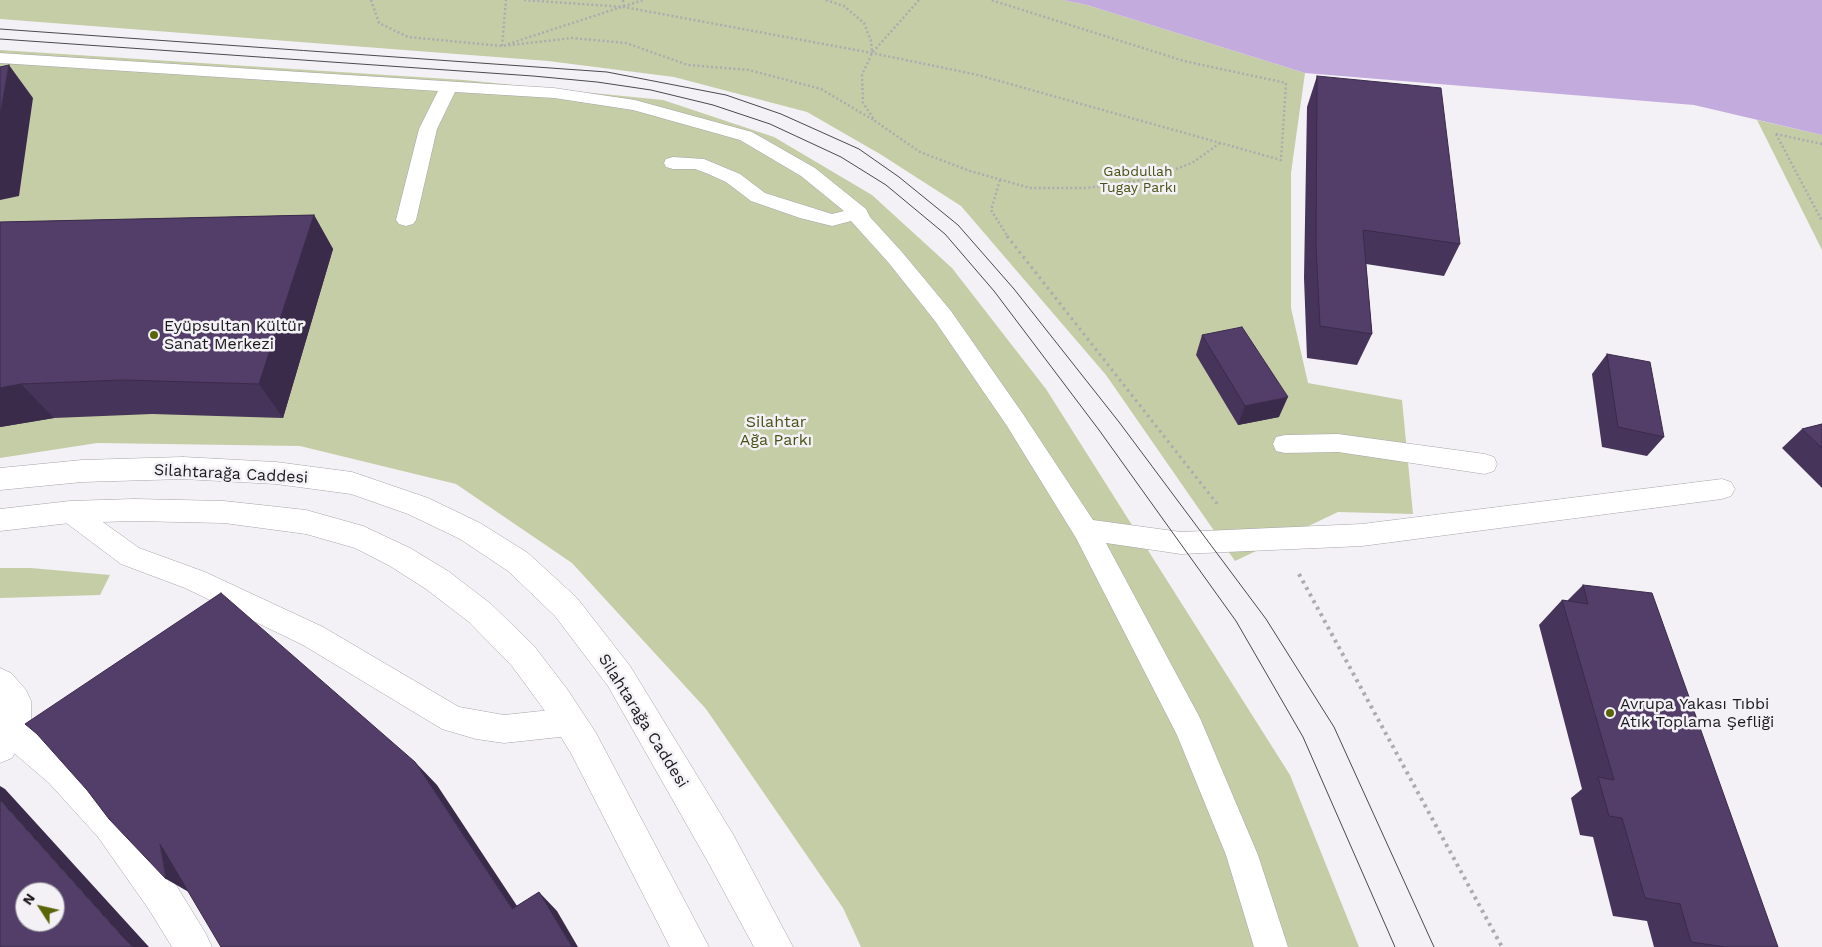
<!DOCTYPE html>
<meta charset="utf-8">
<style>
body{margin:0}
#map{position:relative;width:1822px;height:947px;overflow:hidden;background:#f3f1f6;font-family:"Work Sans",sans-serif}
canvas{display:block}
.north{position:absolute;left:15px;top:882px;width:50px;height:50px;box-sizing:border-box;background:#f3f1f6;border:1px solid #9c9b9e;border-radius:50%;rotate:305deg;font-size:14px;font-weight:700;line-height:20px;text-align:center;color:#1a191b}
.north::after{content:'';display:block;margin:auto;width:18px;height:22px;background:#596508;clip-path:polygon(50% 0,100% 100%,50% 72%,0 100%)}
</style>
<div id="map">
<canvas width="1822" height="947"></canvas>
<div class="north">N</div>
</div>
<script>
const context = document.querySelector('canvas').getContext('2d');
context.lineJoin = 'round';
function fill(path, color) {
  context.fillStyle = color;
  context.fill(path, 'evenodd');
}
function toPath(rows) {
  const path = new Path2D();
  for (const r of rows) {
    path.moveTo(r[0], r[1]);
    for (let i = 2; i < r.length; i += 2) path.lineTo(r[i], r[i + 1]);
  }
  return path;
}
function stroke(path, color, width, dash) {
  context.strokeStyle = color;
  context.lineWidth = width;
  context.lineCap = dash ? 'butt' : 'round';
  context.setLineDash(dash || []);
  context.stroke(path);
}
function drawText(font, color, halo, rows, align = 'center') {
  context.font = font + ' "Work Sans",sans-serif';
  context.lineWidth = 5;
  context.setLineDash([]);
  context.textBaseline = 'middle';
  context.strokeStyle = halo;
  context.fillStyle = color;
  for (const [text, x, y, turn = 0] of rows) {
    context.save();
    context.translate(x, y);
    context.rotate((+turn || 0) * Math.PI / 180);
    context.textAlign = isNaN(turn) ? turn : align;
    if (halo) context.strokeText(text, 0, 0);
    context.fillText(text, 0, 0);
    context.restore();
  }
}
const green = toPath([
 [0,0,1063,0,1087,5,1305,73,1291,173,1291,308,1308,383,1402,400,1413,514,1338,512,1235,561,1106,375,961,206,880,154,807,112,674,77,548,61,0,19],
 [0,50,464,80,663,100,774,137,872,195,952,268,1046,389,1290,775,1359,947,861,947,843,908,706,709,572,563,456,484,300,446,97,443,0,458],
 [1757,120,1822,135,1822,250],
 [0,568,31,568,110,575,100,595,0,598]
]);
const water = toPath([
 [1063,0,1822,0,1822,135,1694,105,1305,73,1087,5]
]);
const pathFar2 = toPath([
 [371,0,379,23,408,37,502,46,572,38,626,43,688,65,749,70,821,89,875,121],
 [524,0,624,7,872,53,978,75,1281,160,1286,83,1184,61,991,0],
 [623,0,624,7],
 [826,0,844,6,864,23,871,41,872,52],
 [919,0,872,53,862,75,863,103,875,121,920,152,970,171,1030,188,1087,188,1149,179,1192,163,1220,143],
 [508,44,643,0],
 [502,46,506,0],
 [1776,134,1822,221],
 [1776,134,1822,144],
 [1000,180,991,210,1008,237]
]);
const pathFar1 = toPath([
 [1007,236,1218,505]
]);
const path = toPath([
 [1299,574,1502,947]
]);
const lane = toPath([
 [0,53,554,88,635,100,752,132,815,168,866,209,870,217,902,252,951,311,1023,414,1093,520,1181,532,1362,524,1722,479,1731,482,1735,489,1731,496,1722,499,1362,546,1181,554,1106,543,1200,718,1258,855,1288,947,1254,947,1226,855,1177,735,1076,538,1007,426,935,321,888,262,851,221,832,226,800,218,751,201,726,182,706,173,695,169,673,169,666,167,664,163,666,159,673,157,704,159,740,174,765,193,832,214,844,211,801,176,740,140,633,110,554,98,455,92,437,129,416,220,413,224,406,226,399,224,396,220,419,129,438,91,0,63,0,53],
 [1338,434,1485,454,1494,457,1497,464,1494,471,1485,474,1338,452,1285,453,1276,451,1273,444,1276,437,1285,435,1338,434],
 [70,502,79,505,139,548,205,572,323,627,459,707,504,715,569,708,580,712,584,722,580,732,569,736,504,743,476,739,442,729,303,645,185,588,121,564,61,519,57,512,61,505,70,502]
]);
const street = toPath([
 [11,714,23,718,73,759,122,813,176,885,206,934,212,947,172,947,150,911,98,837,49,783,0,741,0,718,11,714]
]);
const secondary = toPath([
 [0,668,11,673,26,690,31,701,31,723,12,758,0,763,0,668]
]);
const primary = toPath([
 [183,457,276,462,352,472,428,498,480,523,528,553,577,598,630,666,734,836,793,947,754,947,708,862,608,686,555,616,508,571,460,539,408,514,351,494,276,484,183,479,82,482,0,490,0,468,82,460,183,457],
 [134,499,224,501,306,510,363,526,410,548,448,571,491,604,534,646,567,689,596,733,709,947,670,947,572,755,545,711,512,666,469,622,426,589,390,566,355,548,306,534,224,523,134,521,70,523,0,531,0,509,70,501,134,499]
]);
const tram = toPath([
 [0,29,607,72,726,95,781,114,859,149,899,177,958,225,1014,289,1119,422,1266,619,1334,727,1434,947],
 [0,39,533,76,597,82,651,90,713,105,770,124,841,157,886,185,945,234,994,291,1099,430,1236,621,1303,737,1395,947]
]);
const wall = toPath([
 [1317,76,1460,244,1444,276,1366,264,1372,334,1357,365,1307,358,1304,278,1307,107],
 [314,215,333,249,283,418,152,414,54,418,0,427,0,222],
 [1202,335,1279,417,1238,425,1196,355],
 [1607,354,1664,437,1647,456,1602,447,1592,374],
 [1822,424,1822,488,1782,448,1802,429],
 [1583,585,1778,947,1654,947,1647,921,1613,916,1593,837,1580,835,1571,798,1582,789,1539,625,1562,600,1567,601]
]);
const shadedWall = toPath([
 [9,65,33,98,19,196,0,200,0,115],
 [314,215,333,249,283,418,259,384],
 [21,384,54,418,0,427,0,388],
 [1288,397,1279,417,1238,425,1245,406],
 [415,762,437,785,531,927,512,909],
 [0,786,5,789,149,947,133,947,120,934,0,800],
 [160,844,201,899,166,879],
 [539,892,557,911,578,947,572,947]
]);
const building = toPath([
 [9,65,0,115,0,67,9,65],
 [1317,76,1441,88,1460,244,1363,230,1372,334,1320,326,1316,246,1317,76],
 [314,215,259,384,123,380,21,384,0,388,0,222,314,215],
 [1242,327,1288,397,1245,406,1202,335,1242,327],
 [1607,354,1650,362,1664,437,1618,427,1607,354],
 [1822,424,1822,448,1802,429,1822,424],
 [1583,585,1652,593,1778,947,1725,947,1691,942,1680,904,1645,898,1622,818,1609,816,1598,777,1614,780,1562,600,1588,604,1583,585],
 [221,593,415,762,512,909,539,892,572,947,221,947,160,844,166,879,109,819,87,790,37,734,25,724,221,593],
 [0,800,120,934,133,947,0,947,0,800],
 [25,892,55,892,55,922,25,922,25,892]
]);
const markers = [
 [154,335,5,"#596508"],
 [1610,713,5,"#596508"]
];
const farParknames = [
 ["Gabdullah",1138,172],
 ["Tugay Parkı",1138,188]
];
const poiNames = [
 ["Eyüpsultan Kültür",164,326],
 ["Sanat Merkezi",164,344],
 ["Avrupa Yakası Tıbbi",1620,704],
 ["Atık Toplama Şefliği",1620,722]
];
const parkNames = [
 ["Silahtar",776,422],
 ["Ağa Parkı",776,440]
];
const streetNames = [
 ["Silahtarağa Caddesi",231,474,3],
 ["Silahtarağa Caddesi",643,721,58]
];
fill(green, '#c5cda7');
fill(water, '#c3abde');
stroke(lane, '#a6a4a9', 1);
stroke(street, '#a6a4a9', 1);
stroke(secondary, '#a6a4a9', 1);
stroke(primary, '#a6a4a9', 1);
stroke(pathFar2, '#adabaf', 2.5, [2, 2.5]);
stroke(pathFar1, '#adabaf', 3, [2.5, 4]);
stroke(path, '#adabaf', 4, [3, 4.5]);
fill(lane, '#fff');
fill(street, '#fff');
fill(secondary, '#fff');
fill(primary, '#fff');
stroke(tram, '#4a494c', 1);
fill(wall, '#47345a');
fill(shadedWall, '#3a2b4a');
fill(building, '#533d69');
stroke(building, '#3a2b4a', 1);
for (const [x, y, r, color] of markers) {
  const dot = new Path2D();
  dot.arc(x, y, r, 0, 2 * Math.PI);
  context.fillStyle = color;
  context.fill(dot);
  stroke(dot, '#f3f1f6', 2);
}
drawText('14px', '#495214', '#f3f1f6', farParknames);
drawText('16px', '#1a191b', '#f3f1f6', poiNames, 'left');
drawText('16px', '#495214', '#f3f1f6', parkNames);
drawText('16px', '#1a191b', '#f3f1f6', streetNames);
</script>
